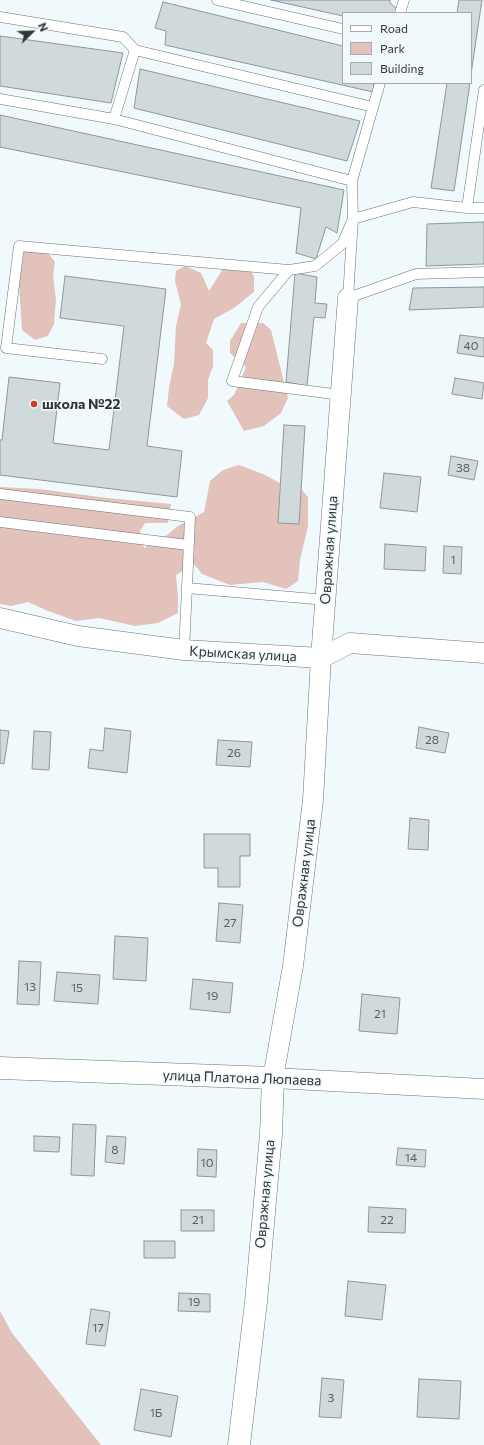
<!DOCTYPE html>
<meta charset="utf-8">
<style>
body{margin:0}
#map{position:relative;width:484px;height:1445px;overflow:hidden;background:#f0fafc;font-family:Commissioner,sans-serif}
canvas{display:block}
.legend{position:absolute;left:342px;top:12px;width:130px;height:72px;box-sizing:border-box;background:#f0fafc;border:1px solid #a4acad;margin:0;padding:5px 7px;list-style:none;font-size:12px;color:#323636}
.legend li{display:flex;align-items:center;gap:8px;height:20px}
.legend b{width:20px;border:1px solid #a4acad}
.north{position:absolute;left:12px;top:12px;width:40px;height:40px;-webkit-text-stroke:3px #f0fafc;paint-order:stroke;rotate:67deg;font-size:11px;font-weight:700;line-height:16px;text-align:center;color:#323636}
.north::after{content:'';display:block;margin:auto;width:14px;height:18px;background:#323636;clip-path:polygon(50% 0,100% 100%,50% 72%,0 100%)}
</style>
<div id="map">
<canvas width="484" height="1445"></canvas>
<ul class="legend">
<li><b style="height:5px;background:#fff"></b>Road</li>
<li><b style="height:11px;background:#e2c2ba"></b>Park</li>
<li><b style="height:11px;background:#d0dadc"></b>Building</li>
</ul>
<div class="north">N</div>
</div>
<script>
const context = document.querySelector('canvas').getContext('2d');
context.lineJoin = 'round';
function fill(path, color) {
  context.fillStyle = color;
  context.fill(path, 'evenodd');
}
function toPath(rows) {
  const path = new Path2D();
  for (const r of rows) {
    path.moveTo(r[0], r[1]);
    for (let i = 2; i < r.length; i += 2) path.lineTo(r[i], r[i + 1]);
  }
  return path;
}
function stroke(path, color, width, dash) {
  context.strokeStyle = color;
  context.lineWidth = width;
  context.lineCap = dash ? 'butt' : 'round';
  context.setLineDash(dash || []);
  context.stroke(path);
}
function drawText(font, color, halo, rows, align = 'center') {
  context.font = font + ' Commissioner,sans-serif';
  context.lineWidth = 3;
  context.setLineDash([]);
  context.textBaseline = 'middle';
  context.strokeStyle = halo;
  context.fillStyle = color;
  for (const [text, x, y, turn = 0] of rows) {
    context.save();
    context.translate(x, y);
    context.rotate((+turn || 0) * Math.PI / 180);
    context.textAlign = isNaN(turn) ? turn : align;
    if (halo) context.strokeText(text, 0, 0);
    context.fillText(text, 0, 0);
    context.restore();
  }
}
const green = toPath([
 [44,248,55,262,53,276,56,299,54,324,48,336,35,340,22,330,19,284,24,250],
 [244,263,254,276,254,292,234,308,214,319,206,343,213,350,213,366,208,380,208,398,199,415,184,419,167,406,169,387,174,364,176,326,181,305,175,281,176,271,185,266,201,273,209,291,226,264],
 [241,323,263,323,271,330,288,398,281,413,264,426,244,431,227,401,234,395,246,367,230,353,230,341],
 [239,465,263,474,280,483,278,523,299,524,301,489,308,497,308,526,300,560,298,581,286,589,263,582,230,585,202,574,194,564,176,575,178,596,178,613,158,623,135,626,99,618,76,621,48,611,28,602,11,606,0,604,0,487,39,489,107,498,171,504,168,523,145,523,140,531,144,548,167,535,178,526,204,512,210,481,223,470],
 [0,1311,12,1333,101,1445,0,1445]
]);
const building = toPath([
 [271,0,390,0,390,3,397,9,396,13,343,13,343,16,271,0],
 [459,0,482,0,471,74,471,13,457,13,459,0],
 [163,2,343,46,343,83,374,83,373,92,165,45,166,31,155,28,163,2],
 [0,36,123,53,111,103,0,86,0,36],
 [140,69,360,121,347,161,134,108,140,69],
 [447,83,470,83,454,191,431,188,447,83],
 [0,115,344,190,337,233,326,227,316,259,296,253,301,208,0,147,0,115],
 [484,222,484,264,426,266,427,224,484,222],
 [295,273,317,277,315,303,327,304,325,318,314,317,307,386,286,382,295,273],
 [65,276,166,289,147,446,182,451,177,497,0,475,0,440,2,440,9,377,60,383,53,443,109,450,124,326,60,318,65,276],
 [484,287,484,307,409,310,413,288,484,287],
 [460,335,484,338,484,357,457,353,460,335],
 [455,378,484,383,482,399,452,394,455,378],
 [284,425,305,426,299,524,278,523,284,425],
 [451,456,478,461,474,480,448,475,451,456],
 [384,473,421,477,417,512,380,508,384,473],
 [385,544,426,547,425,571,384,569,385,544],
 [444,546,462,547,461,574,443,573,444,546],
 [419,727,449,733,445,753,416,748,419,727],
 [105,728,131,731,127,773,88,768,90,749,103,751,105,728],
 [0,730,9,731,4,764,0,763,0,730],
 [34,731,51,732,49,770,32,769,34,731],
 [218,740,252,742,250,767,216,765,218,740],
 [410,818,429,820,428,850,408,849,410,818],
 [204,834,250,834,250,856,240,856,240,887,218,887,218,868,204,868,204,834],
 [219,903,243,905,240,943,216,941,219,903],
 [115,936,148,938,146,981,113,979,115,936],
 [19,961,41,962,39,1005,17,1004,19,961],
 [57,972,100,975,98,1004,54,1001,57,972],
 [193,979,233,983,230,1013,190,1009,193,979],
 [362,994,400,998,397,1034,359,1031,362,994],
 [73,1124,96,1125,94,1176,71,1175,73,1124],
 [34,1136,60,1137,59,1152,34,1151,34,1136],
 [107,1136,126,1137,124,1164,105,1162,107,1136],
 [398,1148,426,1150,425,1167,396,1165,398,1148],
 [198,1149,217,1150,216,1177,197,1176,198,1149],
 [369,1207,406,1209,405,1233,368,1232,369,1207],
 [181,1210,214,1210,214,1231,181,1231,181,1210],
 [144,1241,175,1241,175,1258,144,1258,144,1241],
 [348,1281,386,1285,382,1320,345,1316,348,1281],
 [179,1293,210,1294,210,1312,178,1311,179,1293],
 [91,1309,110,1312,105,1346,86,1344,91,1309],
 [322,1378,344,1380,341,1418,319,1417,322,1378],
 [419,1379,461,1381,459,1419,417,1417,419,1379],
 [141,1389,178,1396,171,1437,134,1430,141,1389]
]);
const lane = toPath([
 [217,0,343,29],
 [400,13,404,0],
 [0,17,123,37,135,50,373,107],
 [0,99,114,119,352,181,353,219,348,298,416,274,484,272],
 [114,119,135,50],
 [352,181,380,83],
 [467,208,484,90],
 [102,359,6,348,19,246,289,270],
 [341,395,232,381,258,307,289,270,315,266,342,244,353,219,413,202,467,208,484,208],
 [0,494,190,517,187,588,326,600],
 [0,522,188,545],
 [184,650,187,588]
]);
const street = toPath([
 [348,298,321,658,313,800,293,966,273,1078,484,1089],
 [0,618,78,636,184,650,321,658,350,643,484,653]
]);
const secondary = toPath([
 [0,1068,273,1078,271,1134,256,1302,239,1445]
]);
const markers = [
 [34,404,4,"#cb411e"]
];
const numberNames = [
 ["40",471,346],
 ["38",463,468],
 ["1",453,560],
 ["28",432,740],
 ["26",234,753],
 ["27",230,923],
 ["13",30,987],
 ["15",77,988],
 ["19",212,996],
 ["21",380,1014],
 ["8",115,1150],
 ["14",411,1158],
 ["10",207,1163],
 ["21",198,1220],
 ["22",387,1220],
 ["19",194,1302],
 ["17",98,1328],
 ["3",331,1398],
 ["1Б",156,1413]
];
const poiNames = [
 ["школа №22",42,404]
];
const streetNames = [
 ["Овражная улица",329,550,-86],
 ["Крымская улица",243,654,3],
 ["Овражная улица",304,873,-83],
 ["улица Платона Люпаева",242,1078,2],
 ["Овражная улица",265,1194,-85]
];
fill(green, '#e2c2ba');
fill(building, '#d0dadc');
stroke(building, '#8e9799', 1);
stroke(lane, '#6a7375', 11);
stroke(street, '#6a7375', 21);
stroke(secondary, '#6a7375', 23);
stroke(lane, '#fff', 10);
stroke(street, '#fff', 20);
stroke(secondary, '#fff', 22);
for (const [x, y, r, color] of markers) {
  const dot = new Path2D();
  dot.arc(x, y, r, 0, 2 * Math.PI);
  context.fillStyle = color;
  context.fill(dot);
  stroke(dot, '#f0fafc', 1.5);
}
drawText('12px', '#5a5f60', null, numberNames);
drawText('bold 14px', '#323636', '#f0fafc', poiNames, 'left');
drawText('14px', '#323636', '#f0fafc', streetNames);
</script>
